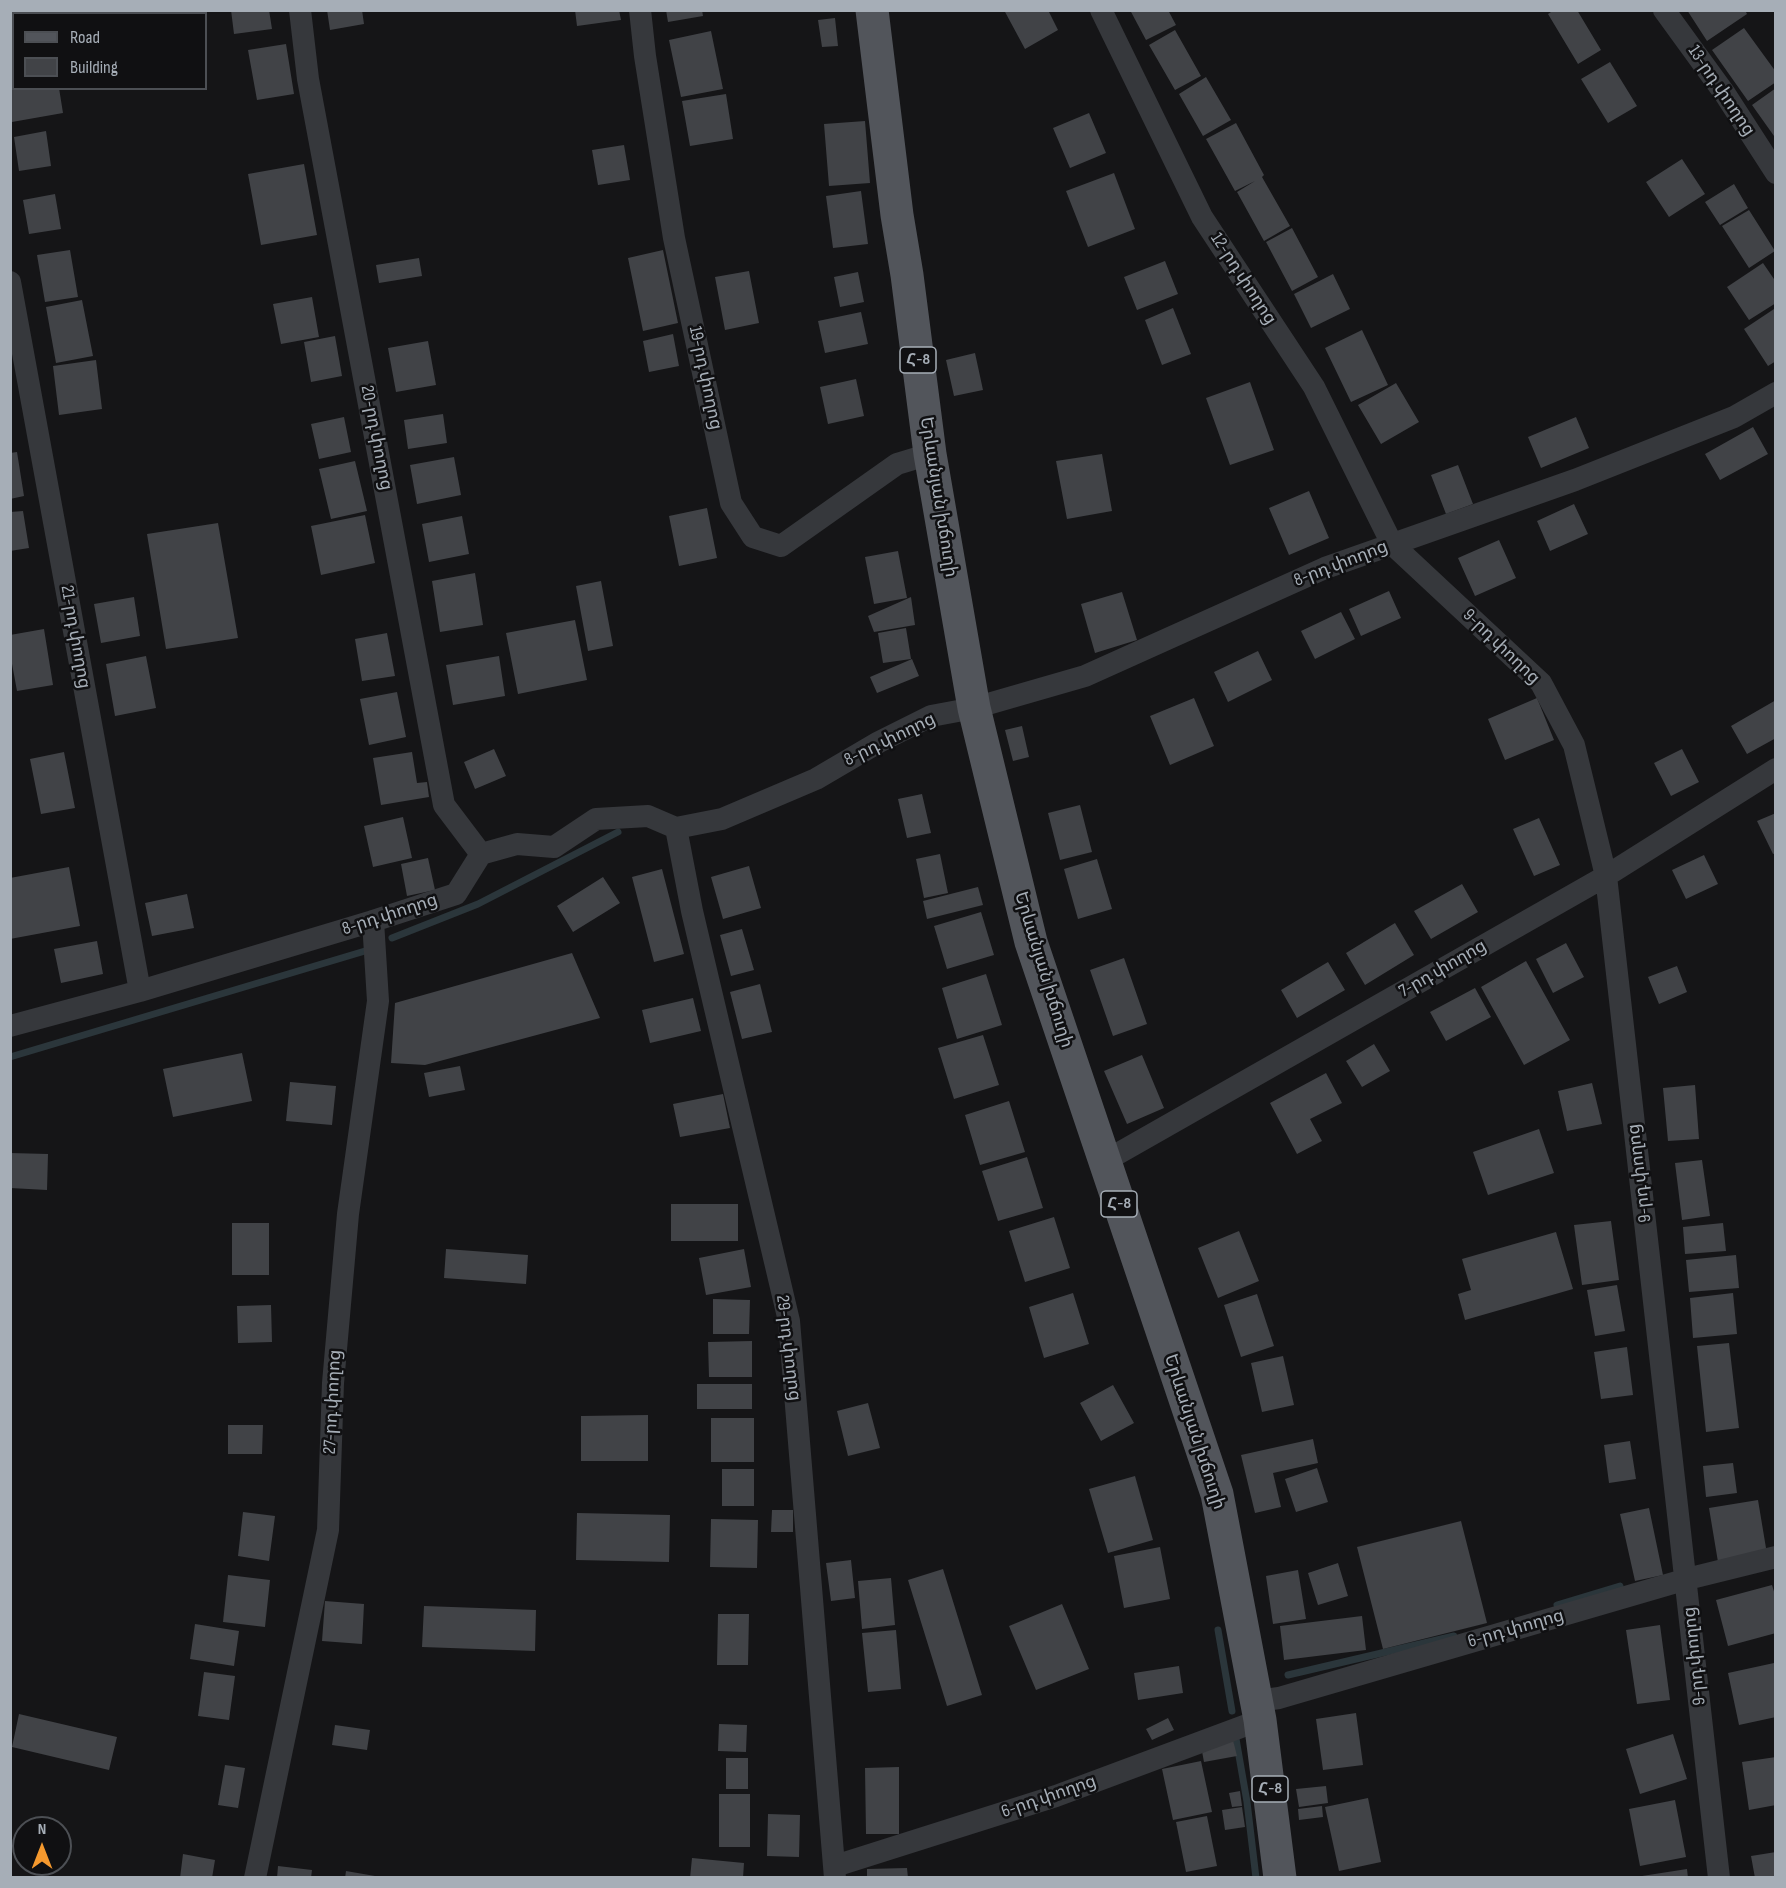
<!DOCTYPE html>
<meta charset="utf-8">
<style>
body{margin:0}
#map{position:relative;width:1786px;height:1888px;overflow:hidden;background:#151517;font-family:"Sofia Sans Condensed",sans-serif}
canvas{display:block}
.frame{position:absolute;inset:0;border:12px solid #a6aeb7;pointer-events:none}
.legend{position:absolute;left:12px;top:12px;width:195px;height:78px;box-sizing:border-box;background:#101012;border:2px solid #4c4f54;margin:0;padding:8px 10px;list-style:none;font-size:18px;color:#a6aeb7}
.legend li{display:flex;align-items:center;gap:12px;height:30px}
.legend b{width:30px;border:2px solid #4c4f54}
.north{position:absolute;left:12px;top:1816px;width:60px;height:60px;box-sizing:border-box;background:#101012;border:2px solid #4c4f54;border-radius:50%;rotate:0deg;font-size:16px;font-weight:700;line-height:24px;text-align:center;color:#a6aeb7}
.north::after{content:'';display:block;margin:auto;width:21px;height:27px;background:#f5992e;clip-path:polygon(50% 0,100% 100%,50% 72%,0 100%)}
</style>
<div id="map">
<canvas width="1786" height="1888"></canvas>
<div class="frame"></div>
<ul class="legend">
<li><b style="height:8px;background:#52555b"></b>Road</li>
<li><b style="height:16px;background:#414347"></b>Building</li>
</ul>
<div class="north">N</div>
</div>
<script>
const context = document.querySelector('canvas').getContext('2d');
context.lineJoin = 'round';
function toPath(rows) {
  const path = new Path2D();
  for (const r of rows) {
    path.moveTo(r[0], r[1]);
    for (let i = 2; i < r.length; i += 2) path.lineTo(r[i], r[i + 1]);
  }
  return path;
}
function stroke(path, color, width, dash) {
  context.strokeStyle = color;
  context.lineWidth = width;
  context.lineCap = dash ? 'butt' : 'round';
  context.setLineDash(dash || []);
  context.stroke(path);
}
function fill(path, color) {
  context.fillStyle = color;
  context.fill(path, 'evenodd');
}
function drawText(font, color, halo, rows, align = 'center') {
  context.font = font + ' "Sofia Sans Condensed","Noto Sans Armenian",sans-serif';
  context.lineWidth = 5;
  context.setLineDash([]);
  context.textBaseline = 'middle';
  context.strokeStyle = halo;
  context.fillStyle = color;
  for (const [text, x, y, turn = 0] of rows) {
    context.save();
    context.translate(x, y);
    context.rotate((+turn || 0) * Math.PI / 180);
    context.textAlign = isNaN(turn) ? turn : align;
    if (halo) context.strokeText(text, 0, 0);
    context.fillText(text, 0, 0);
    context.restore();
  }
}
const stream = toPath([
 [392,938,478,904,618,832],
 [10,1057,365,951],
 [1557,1605,1620,1586],
 [1218,1630,1232,1711],
 [1288,1675,1454,1636],
 [1235,1733,1247,1802,1256,1878]
]);
const building = toPath([
 [118,10,138,10,139,14,118,14],
 [231,10,269,10,272,29,234,34],
 [327,10,362,10,364,24,330,30],
 [575,10,619,10,621,20,577,26],
 [666,10,702,10,703,16,668,22],
 [1004,10,1048,10,1058,30,1025,49],
 [1130,10,1168,10,1176,25,1146,40],
 [1554,10,1577,10,1601,50,1578,64,1548,14],
 [1687,10,1745,10,1747,14,1707,41],
 [835,18,838,46,822,47,818,20],
 [1744,28,1776,72,1776,82,1748,101,1712,50],
 [1175,30,1201,76,1175,90,1149,45],
 [711,31,723,89,681,97,669,40],
 [286,44,294,94,257,100,248,50],
 [1610,62,1637,106,1608,123,1581,79],
 [14,63,14,88,59,88,63,113,12,122,10,64],
 [1206,77,1231,120,1203,136,1179,94],
 [1776,88,1776,135,1774,136,1752,105],
 [726,94,733,139,690,146,682,101],
 [1089,113,1106,153,1070,168,1053,128],
 [865,121,870,183,829,186,824,124],
 [1236,123,1264,175,1262,177,1290,226,1264,241,1237,192,1255,181,1235,191,1206,139],
 [46,131,51,166,19,171,14,137],
 [624,145,630,180,598,185,592,150],
 [1682,159,1705,194,1669,217,1646,182],
 [304,164,317,235,261,245,248,174],
 [1114,173,1135,229,1088,247,1066,191],
 [1734,184,1748,208,1720,225,1705,202],
 [861,191,868,244,833,248,826,196],
 [55,194,61,229,29,234,23,200],
 [1749,210,1775,251,1749,268,1722,226],
 [1292,228,1318,277,1292,291,1266,242],
 [70,250,78,297,45,302,37,255],
 [663,250,678,323,643,331,628,258],
 [419,258,422,276,379,283,376,265],
 [1165,261,1178,294,1137,310,1124,277],
 [1763,263,1776,282,1776,303,1749,320,1727,287],
 [749,271,759,323,725,330,715,277],
 [858,272,864,302,840,307,834,277],
 [1333,274,1350,309,1311,328,1294,294],
 [312,297,319,337,281,344,273,304],
 [82,300,93,356,56,363,46,307],
 [1173,308,1191,354,1162,365,1145,320],
 [1774,309,1776,361,1768,366,1744,329],
 [861,312,868,344,825,353,818,321],
 [1362,330,1388,385,1351,402,1325,348],
 [673,334,679,366,649,372,643,341],
 [335,336,342,376,311,382,304,342],
 [428,341,436,385,396,392,388,348],
 [975,353,983,390,954,396,946,360],
 [96,360,102,409,59,415,53,366],
 [856,379,864,416,828,424,820,387],
 [1250,382,1274,450,1230,465,1206,398],
 [1396,383,1419,422,1381,444,1358,405],
 [443,414,447,443,408,449,404,420],
 [344,417,351,452,319,459,311,424],
 [1576,417,1589,448,1541,468,1528,437],
 [1753,427,1768,454,1720,480,1705,454],
 [17,452,24,496,10,499,10,453],
 [1102,454,1112,511,1067,519,1056,461],
 [454,457,461,495,417,504,410,465],
 [355,461,367,511,331,519,319,469],
 [1458,465,1473,504,1446,514,1431,475],
 [1309,491,1329,538,1289,555,1269,508],
 [1574,504,1588,534,1550,551,1537,521],
 [707,508,717,558,679,566,669,516],
 [23,511,29,548,10,551,10,512],
 [365,515,375,563,321,575,311,526],
 [462,516,469,554,429,562,422,524],
 [218,523,238,638,166,649,147,534],
 [1499,540,1516,578,1475,596,1458,558],
 [898,551,907,598,874,604,865,557],
 [475,573,483,625,440,632,432,581],
 [601,581,613,646,588,651,576,586],
 [1389,591,1401,618,1361,636,1349,609],
 [1122,592,1137,640,1095,653,1081,604],
 [134,597,140,636,101,643,94,604],
 [911,597,915,625,874,632,868,616],
 [1341,612,1355,639,1315,659,1301,631],
 [575,620,587,680,518,694,506,633],
 [906,628,911,659,883,663,878,633],
 [44,629,53,685,17,691,10,653,10,635],
 [387,633,395,676,362,681,355,639],
 [1258,651,1272,680,1228,702,1214,672],
 [146,656,156,708,115,716,106,664],
 [499,656,505,696,453,705,446,665],
 [912,659,919,676,877,693,870,677],
 [397,692,406,737,369,745,360,699],
 [1194,698,1214,746,1170,765,1150,716],
 [1537,698,1554,740,1505,760,1488,719],
 [1776,700,1776,738,1747,754,1731,726],
 [1022,726,1029,757,1013,761,1005,730],
 [494,749,506,776,475,789,464,762],
 [1682,749,1699,782,1671,796,1654,763],
 [64,752,75,808,41,814,30,759],
 [412,752,417,783,427,782,429,797,381,805,373,758],
 [922,794,931,833,907,838,898,799],
 [1080,805,1092,852,1060,860,1048,813],
 [1776,813,1776,853,1773,854,1757,821],
 [403,817,412,858,373,867,364,826],
 [1539,818,1560,865,1534,876,1513,829],
 [940,854,948,893,924,898,916,859],
 [1704,855,1718,884,1686,899,1672,870],
 [428,858,435,890,407,896,401,864],
 [1097,859,1112,909,1078,919,1064,869],
 [749,866,761,908,723,919,711,877],
 [69,867,80,926,10,939,10,878],
 [662,869,684,954,654,962,632,877],
 [603,877,620,903,573,932,557,906],
 [1462,884,1478,912,1431,939,1414,911],
 [978,887,983,905,927,919,923,901],
 [187,894,194,928,152,936,145,903],
 [981,912,994,955,947,969,934,926],
 [1395,923,1414,955,1365,985,1346,953],
 [742,929,754,970,731,976,720,935],
 [97,941,103,974,61,983,54,949],
 [1566,943,1584,977,1553,993,1536,959],
 [572,953,600,1018,425,1065,391,1063,395,1003],
 [1124,958,1147,1024,1113,1036,1090,970],
 [1526,961,1570,1040,1524,1065,1481,987],
 [1328,962,1345,990,1297,1018,1281,990],
 [1677,966,1687,992,1659,1004,1648,977],
 [986,974,1002,1025,957,1039,942,988],
 [760,984,772,1032,742,1039,730,992],
 [1475,988,1491,1017,1446,1041,1430,1012],
 [693,998,701,1031,650,1043,642,1010],
 [983,1035,999,1085,954,1099,938,1048],
 [1374,1044,1390,1071,1362,1087,1346,1061],
 [242,1053,252,1101,173,1117,163,1069],
 [1142,1055,1164,1108,1127,1124,1104,1071],
 [460,1066,465,1090,429,1097,424,1073],
 [1326,1073,1342,1103,1310,1119,1322,1141,1297,1154,1270,1103],
 [290,1082,336,1086,332,1125,286,1121],
 [1592,1083,1602,1124,1567,1131,1558,1091],
 [1695,1085,1699,1139,1668,1141,1663,1088],
 [723,1094,730,1128,680,1137,673,1104],
 [1009,1101,1025,1152,980,1165,965,1115],
 [1539,1129,1554,1173,1488,1195,1473,1152],
 [10,1153,48,1154,47,1190,10,1188],
 [1027,1157,1043,1208,998,1221,982,1171],
 [1702,1160,1710,1216,1682,1220,1675,1163],
 [671,1204,738,1204,738,1241,671,1241],
 [1054,1217,1070,1268,1025,1282,1009,1231],
 [1611,1221,1619,1280,1582,1285,1574,1225],
 [232,1223,269,1223,269,1275,232,1275],
 [1723,1223,1726,1251,1685,1254,1683,1227],
 [1239,1231,1259,1281,1218,1298,1198,1248],
 [1556,1232,1573,1289,1465,1320,1458,1294,1471,1290,1462,1259],
 [446,1249,528,1255,526,1284,444,1278],
 [744,1249,751,1287,706,1295,699,1258],
 [1736,1255,1739,1288,1689,1292,1686,1260],
 [1617,1285,1625,1331,1595,1336,1587,1290],
 [1073,1293,1089,1344,1044,1358,1029,1307],
 [1733,1293,1737,1334,1693,1338,1690,1298],
 [1257,1294,1274,1346,1241,1357,1224,1305],
 [713,1299,750,1300,749,1334,713,1334],
 [271,1305,272,1342,238,1343,237,1306],
 [752,1341,752,1377,709,1377,708,1342],
 [1729,1343,1739,1428,1706,1432,1697,1346],
 [1627,1347,1633,1395,1601,1399,1594,1352],
 [1283,1356,1294,1405,1262,1412,1251,1363],
 [697,1384,752,1384,752,1409,697,1409],
 [1113,1385,1134,1423,1101,1441,1080,1403],
 [868,1403,880,1448,848,1456,837,1411],
 [648,1415,648,1461,581,1461,581,1416],
 [711,1418,754,1418,754,1462,711,1462],
 [228,1425,263,1425,262,1454,228,1454],
 [1313,1439,1318,1463,1273,1473,1281,1507,1255,1513,1241,1455],
 [1630,1441,1636,1479,1609,1483,1604,1445],
 [1733,1463,1737,1493,1706,1497,1703,1466],
 [1317,1468,1328,1502,1296,1512,1285,1479],
 [722,1469,754,1469,754,1506,722,1506],
 [1135,1476,1153,1540,1108,1553,1089,1489],
 [1758,1500,1767,1554,1718,1562,1709,1508],
 [1649,1508,1663,1575,1635,1581,1620,1514],
 [772,1510,793,1510,793,1532,771,1532],
 [243,1512,275,1516,269,1561,238,1556],
 [577,1513,670,1515,669,1562,576,1560],
 [711,1519,758,1520,757,1568,710,1567],
 [1461,1521,1487,1623,1383,1649,1357,1547],
 [1160,1547,1170,1599,1124,1608,1114,1556],
 [851,1560,855,1598,831,1601,826,1563],
 [1338,1563,1348,1596,1318,1605,1308,1573],
 [943,1569,982,1695,947,1706,908,1580],
 [1298,1570,1306,1619,1273,1624,1266,1576],
 [228,1575,270,1580,265,1627,223,1622],
 [891,1578,895,1625,862,1629,858,1581],
 [1772,1585,1776,1598,1776,1633,1728,1646,1716,1600],
 [325,1601,364,1604,362,1644,322,1641],
 [1062,1604,1089,1669,1036,1690,1009,1626],
 [424,1606,536,1610,535,1651,422,1647],
 [718,1614,749,1614,748,1665,717,1665],
 [1362,1616,1366,1650,1284,1660,1280,1626],
 [195,1624,239,1631,234,1666,190,1659],
 [1660,1625,1670,1700,1637,1704,1626,1630],
 [896,1630,901,1689,868,1692,862,1633],
 [1774,1663,1776,1671,1776,1717,1739,1725,1728,1673],
 [1179,1666,1183,1693,1138,1700,1134,1673],
 [204,1672,235,1676,229,1720,198,1716],
 [1356,1713,1363,1765,1323,1770,1316,1719],
 [19,1714,117,1737,109,1770,12,1747],
 [1168,1718,1174,1730,1152,1740,1146,1729],
 [719,1724,747,1725,746,1752,718,1751],
 [335,1725,370,1730,367,1750,332,1745],
 [1673,1734,1687,1779,1640,1794,1626,1749],
 [1233,1740,1237,1756,1204,1762,1201,1746],
 [1776,1757,1776,1805,1749,1810,1742,1762],
 [726,1758,748,1758,748,1789,726,1789],
 [1201,1761,1212,1812,1173,1820,1162,1769],
 [225,1765,245,1768,238,1808,218,1805],
 [899,1767,899,1834,866,1834,865,1768],
 [1326,1786,1328,1803,1299,1807,1296,1789],
 [1240,1791,1242,1806,1232,1807,1229,1793],
 [719,1794,750,1794,750,1847,719,1847],
 [1368,1798,1381,1862,1339,1871,1325,1807],
 [1675,1800,1686,1857,1640,1866,1629,1809],
 [1322,1806,1323,1817,1299,1820,1298,1809],
 [1242,1807,1245,1827,1225,1830,1222,1810],
 [768,1814,800,1815,799,1857,767,1856],
 [1207,1816,1217,1866,1186,1872,1176,1822],
 [1776,1852,1776,1878,1755,1878,1751,1856],
 [183,1854,215,1860,212,1878,180,1878],
 [692,1858,744,1863,743,1878,690,1878],
 [278,1866,312,1870,311,1878,277,1878],
 [907,1868,908,1878,867,1878,867,1869],
 [1687,1869,1688,1878,1642,1878,1642,1876],
 [346,1871,375,1876,375,1878,345,1878]
]);
const street = toPath([
 [300,10,308,79,444,805,481,854],
 [640,10,645,56,674,238,731,503,753,537,781,546,897,464,930,454],
 [1101,10,1202,217,1314,387,1392,544,1541,683,1574,745,1606,876,1719,1878],
 [1664,10,1725,94,1776,173],
 [10,282,140,991],
 [676,828,692,911,789,1321,835,1878],
 [10,1026,140,991,373,921,456,894,481,854,517,844,554,847,596,819,648,816,676,828,722,819,816,779,879,742,931,716,974,708,1085,676,1325,568,1575,480,1734,417,1776,393],
 [1105,1161,1606,876,1776,769],
 [1257,1701,1279,1698,1687,1579,1776,1557],
 [835,1866,1056,1796,1260,1720],
 [255,1878,328,1530,333,1383,348,1214,378,1001,373,921]
]);
const primary = toPath([
 [872,10,897,215,907,275,930,454,974,708,1031,942,1217,1494,1260,1720,1280,1878]
]);
const shields = [
 [918,360,36],
 [1119,1204,36],
 [1270,1789,36]
];
const shieldNames = [
 ["Հ-8",918,360],
 ["Հ-8",1119,1204],
 ["Հ-8",1270,1789]
];
const streetNames = [
 ["13-րդ փողոց",1721,91,56],
 ["12-րդ փողոց",1243,279,57],
 ["19-րդ փողոց",705,378,78],
 ["20-րդ փողոց",376,438,79],
 ["Երևանյան խճուղի",938,497,81],
 ["8-րդ փողոց",1341,564,-21],
 ["21-րդ փողոց",75,637,80],
 ["9-րդ փողոց",1501,647,44],
 ["8-րդ փողոց",890,740,-26],
 ["8-րդ փողոց",390,915,-18],
 ["7-րդ փողոց",1443,969,-30],
 ["Երևանյան խճուղի",1043,970,73],
 ["9-րդ փողոց",1640,1173,-97],
 ["29-րդ փողոց",788,1348,83],
 ["27-րդ փողոց",333,1402,-87],
 ["Երևանյան խճուղի",1194,1432,72],
 ["6-րդ փողոց",1516,1629,-16],
 ["9-րդ փողոց",1695,1656,-96],
 ["6-րդ փողոց",1049,1797,-19]
];
stroke(stream, '#2b363b', 7);
fill(building, '#414347');
stroke(street, '#36383c', 22);
stroke(primary, '#52555b', 33);
for (const [x, y, w] of shields) {
  const box = new Path2D();
  box.roundRect(x - w / 2, y - 13, w, 26, 4.5);
  context.fillStyle = '#101012';
  context.fill(box);
  stroke(box, '#a6aeb7', 1.5);
}
drawText('bold 16px', '#a6aeb7', null, shieldNames);
drawText('18px', '#a6aeb7', '#101012', streetNames);
</script>
